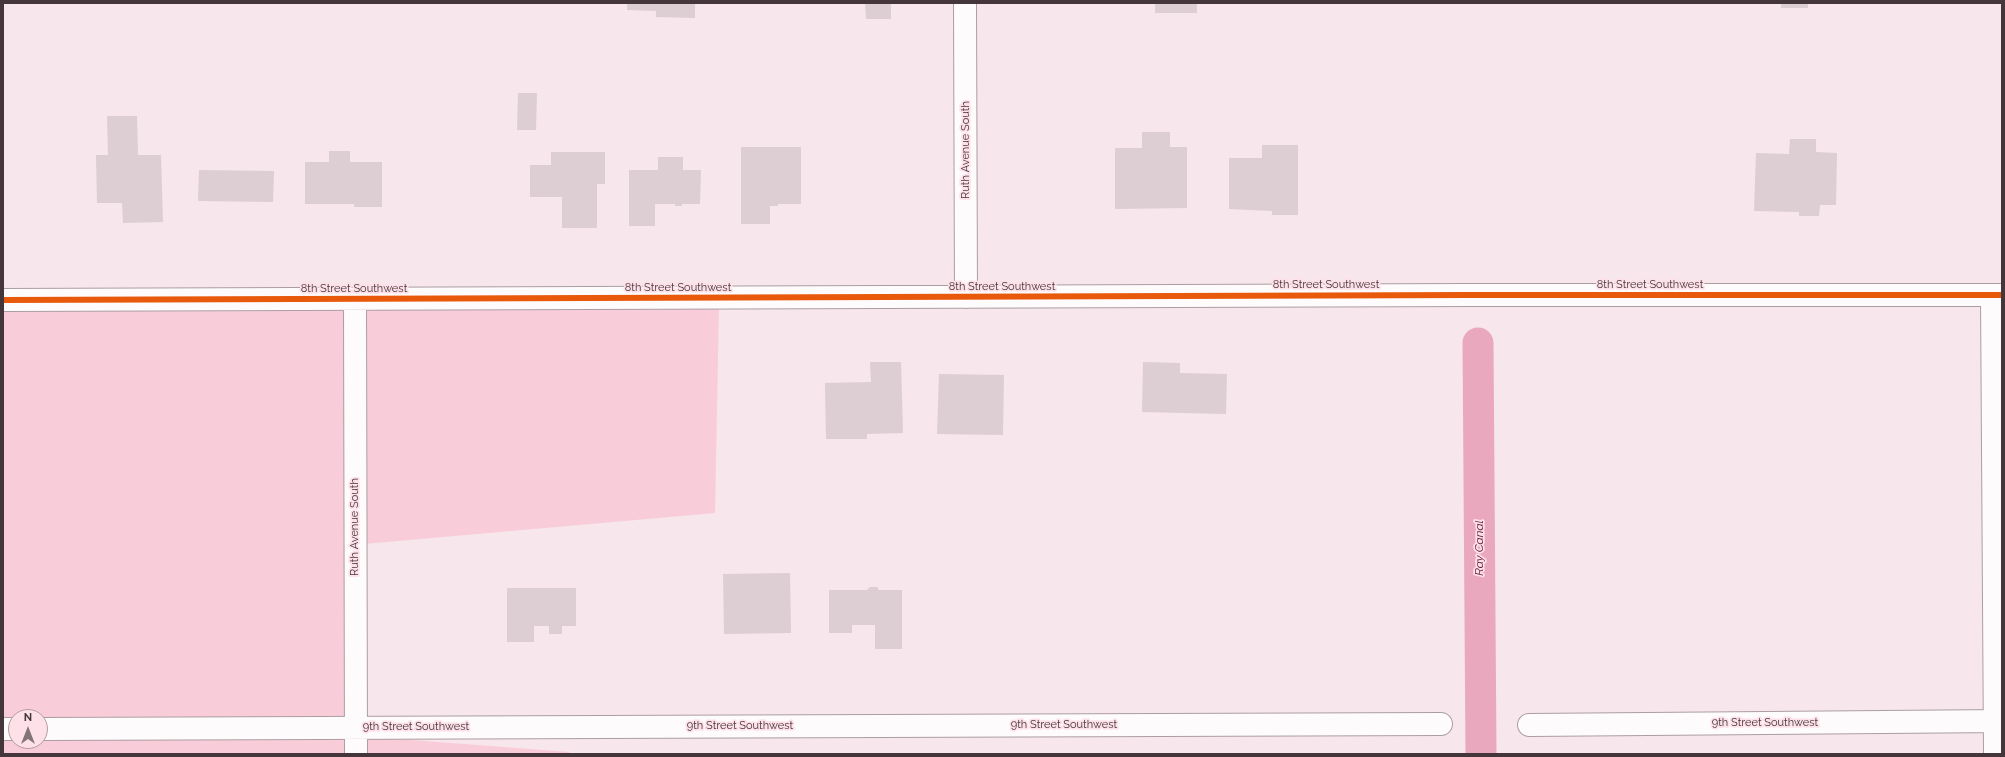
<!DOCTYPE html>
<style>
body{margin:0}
#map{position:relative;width:2005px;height:757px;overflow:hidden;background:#f7e6eb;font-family:Raleway,sans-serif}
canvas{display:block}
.frame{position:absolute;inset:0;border:4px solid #44363a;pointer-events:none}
.north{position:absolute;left:8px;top:709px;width:40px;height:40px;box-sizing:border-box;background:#fde0e8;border:1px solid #b39ca2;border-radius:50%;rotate:0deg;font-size:11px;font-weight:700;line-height:16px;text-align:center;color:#44363a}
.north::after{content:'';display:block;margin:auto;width:14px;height:18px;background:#837478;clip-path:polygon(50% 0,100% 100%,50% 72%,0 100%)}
</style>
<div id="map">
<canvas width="2005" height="757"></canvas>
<div class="frame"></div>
<div class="north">N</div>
</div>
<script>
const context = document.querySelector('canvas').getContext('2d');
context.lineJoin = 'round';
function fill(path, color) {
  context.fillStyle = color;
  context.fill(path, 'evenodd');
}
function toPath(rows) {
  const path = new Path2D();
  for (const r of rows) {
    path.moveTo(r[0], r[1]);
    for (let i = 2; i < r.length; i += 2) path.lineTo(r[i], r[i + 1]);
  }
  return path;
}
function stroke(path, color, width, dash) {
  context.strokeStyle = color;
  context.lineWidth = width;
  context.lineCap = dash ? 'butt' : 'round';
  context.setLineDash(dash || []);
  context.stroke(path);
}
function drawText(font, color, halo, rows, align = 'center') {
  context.font = font + ' Raleway,sans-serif';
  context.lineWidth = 3.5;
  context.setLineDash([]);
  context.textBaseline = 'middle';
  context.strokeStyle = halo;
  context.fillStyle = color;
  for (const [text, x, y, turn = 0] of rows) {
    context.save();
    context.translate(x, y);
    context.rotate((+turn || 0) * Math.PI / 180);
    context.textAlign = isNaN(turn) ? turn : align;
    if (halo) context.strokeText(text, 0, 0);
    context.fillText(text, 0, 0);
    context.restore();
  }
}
const green = toPath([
 [3,295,719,304,715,513,364,544,359,736,569,752,569,754,3,754],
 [16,717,40,717,40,741,16,741]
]);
const canal = toPath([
 [1478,343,1481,754]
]);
const building = toPath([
 [627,3,695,3,695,18,656,17,656,11,627,10],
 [865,3,891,3,891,19,866,19],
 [1155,3,1197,3,1197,13,1155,13],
 [1781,3,1808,3,1808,8,1781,8],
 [518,93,537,93,536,130,517,130],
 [107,116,137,116,138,155,161,155,163,222,123,223,122,203,97,203,96,155,108,155],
 [1142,132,1170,132,1170,147,1187,147,1187,208,1115,209,1115,148,1142,148],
 [1790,139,1816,139,1816,152,1837,153,1836,205,1820,205,1819,216,1799,216,1799,212,1754,211,1756,153,1789,154],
 [1262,145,1298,145,1298,215,1272,215,1272,211,1229,209,1229,158,1262,158],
 [741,147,801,147,801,204,778,204,778,206,770,206,770,224,741,224],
 [329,151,350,151,350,162,382,162,382,207,354,207,354,204,305,204,305,162,329,162],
 [551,152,605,152,605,184,597,184,597,228,562,228,562,197,530,197,530,165,551,165],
 [658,157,683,157,683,170,701,170,700,204,682,204,682,206,675,206,675,204,655,204,655,226,629,226,629,170,658,170],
 [199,170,274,171,273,202,198,201],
 [870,362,901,362,903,433,867,434,867,439,826,439,825,383,871,382],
 [1143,362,1180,363,1180,373,1227,374,1226,414,1142,412],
 [939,374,1004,375,1003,435,937,434],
 [790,573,791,633,724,634,723,574],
 [870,587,877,587,879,590,902,590,902,649,875,649,875,625,852,625,852,633,829,633,829,590,867,590],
 [507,588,576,588,576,626,562,626,562,634,549,634,549,626,534,626,534,642,507,642]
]);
const minor = toPath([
 [965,3,966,297],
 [1992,295,1995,754],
 [355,299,356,754],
 [3,300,1469,295,2002,295],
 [1529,725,2002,721],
 [3,729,16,729],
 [40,729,1441,724]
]);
const cycleway = toPath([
 [3,300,1469,295,2002,295]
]);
const streetNames = [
 ["Ruth Avenue South",966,150,-90],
 ["8th Street Southwest",1326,285],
 ["8th Street Southwest",1650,285],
 ["8th Street Southwest",1002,287],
 ["8th Street Southwest",678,288],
 ["8th Street Southwest",354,289],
 ["Ruth Avenue South",355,527,-90],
 ["9th Street Southwest",1765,723],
 ["9th Street Southwest",1064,725],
 ["9th Street Southwest",740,726],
 ["9th Street Southwest",416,727]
];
const waterNames = [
 ["Ray Canal",1479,548,-90]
];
fill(green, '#f9ccda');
stroke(canal, '#eaa8bf', 31);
fill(building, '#dcced2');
stroke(minor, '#ab9ea2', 24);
stroke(minor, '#fefbfc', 22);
stroke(cycleway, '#e8590c', 6);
drawText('11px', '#44363a', '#fde0e8', streetNames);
drawText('italic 12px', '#621538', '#fde0e8', waterNames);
</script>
